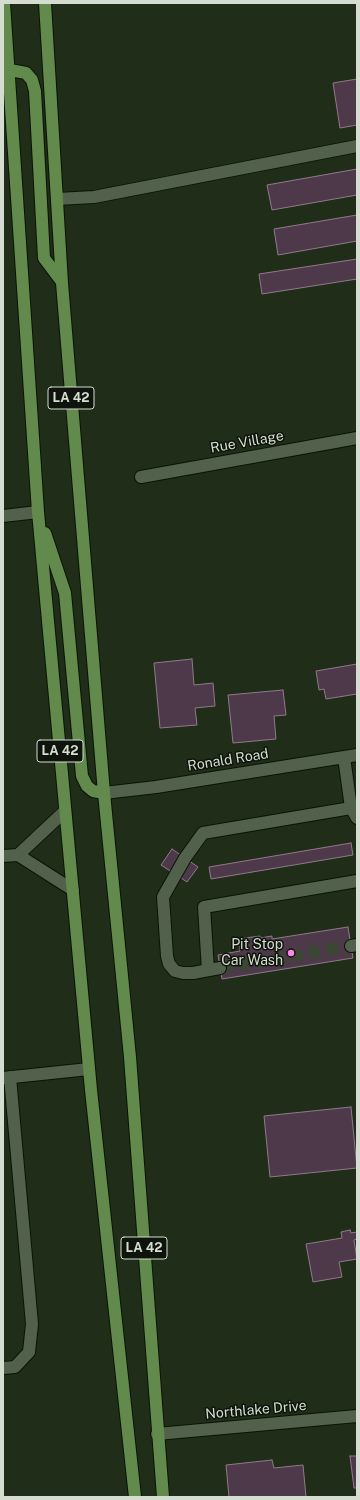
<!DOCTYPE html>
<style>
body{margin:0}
#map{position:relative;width:360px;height:1500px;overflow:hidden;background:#202d19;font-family:"Public Sans",sans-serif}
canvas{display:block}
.frame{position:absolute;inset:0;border:4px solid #d4ddd0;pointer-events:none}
</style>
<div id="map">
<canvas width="360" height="1500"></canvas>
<div class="frame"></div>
</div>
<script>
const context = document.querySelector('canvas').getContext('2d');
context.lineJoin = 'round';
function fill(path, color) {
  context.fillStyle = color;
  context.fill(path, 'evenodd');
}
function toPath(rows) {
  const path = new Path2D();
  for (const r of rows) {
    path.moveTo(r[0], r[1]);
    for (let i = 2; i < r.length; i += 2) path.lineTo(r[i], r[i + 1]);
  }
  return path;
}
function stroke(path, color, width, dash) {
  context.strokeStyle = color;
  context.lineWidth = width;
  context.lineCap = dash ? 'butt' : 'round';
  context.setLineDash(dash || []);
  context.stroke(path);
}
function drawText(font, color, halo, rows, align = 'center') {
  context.font = font + ' "Public Sans",sans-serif';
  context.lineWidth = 3;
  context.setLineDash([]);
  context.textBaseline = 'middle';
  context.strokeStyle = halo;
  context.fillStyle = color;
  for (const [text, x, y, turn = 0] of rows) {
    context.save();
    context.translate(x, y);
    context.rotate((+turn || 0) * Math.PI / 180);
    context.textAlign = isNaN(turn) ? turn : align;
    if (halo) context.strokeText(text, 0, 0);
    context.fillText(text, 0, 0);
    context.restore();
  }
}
const building = toPath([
 [357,79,357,125,340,128,333,83,357,79],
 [357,169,357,195,272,210,267,185,357,169],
 [357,215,357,241,278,255,274,229,357,215],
 [357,259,357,279,262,294,259,274,357,259],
 [192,659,194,685,213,683,215,706,195,708,197,725,160,728,154,663,192,659],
 [357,664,357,694,326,699,324,689,319,690,316,671,357,664],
 [283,690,286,715,274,716,276,739,233,743,228,695,283,690],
 [351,843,353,855,211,879,209,867,351,843],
 [172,849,198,867,187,882,161,865,172,849],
 [348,927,353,958,222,979,218,955,240,951,238,939,260,936,260,938,272,936,272,939,348,927],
 [351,1107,357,1168,270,1177,264,1116,351,1107],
 [350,1230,351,1233,357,1232,357,1239,354,1240,357,1259,339,1262,342,1277,313,1282,306,1244,342,1238,341,1232,350,1230],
 [350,1456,357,1456,357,1488,354,1488,350,1456],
 [272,1460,274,1468,303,1465,306,1497,229,1497,226,1465,272,1460]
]);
const minorTunnel = toPath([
 [220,968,351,946]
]);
const minor = toPath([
 [57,199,94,197,357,146],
 [141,477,357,438],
 [3,516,38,512],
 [344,757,351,808,357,818],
 [104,793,156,787,357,755],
 [65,811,18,855,73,890],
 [3,856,18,855],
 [351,946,357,945],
 [220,968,193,973,183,973,175,971,169,964,167,956,163,897,185,858,203,833,351,808],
 [208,970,204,907,357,881],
 [3,1078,89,1069],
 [3,1368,15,1367,29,1352,32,1324,10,1077],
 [157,1434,357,1416]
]);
const major = toPath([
 [4,3,38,512,91,1090,135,1497],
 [45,3,62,283,104,793,130,1057,163,1497],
 [10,70,26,73,32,80,35,91,44,258,62,282],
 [45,533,65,593,82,776,87,786,93,791,104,793]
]);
const markers = [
 [291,953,4,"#fb87e6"]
];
const shields = [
 [71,398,46],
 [60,751,46],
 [144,1248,46]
];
const shieldNames = [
 ["LA 42",71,398],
 ["LA 42",60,751],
 ["LA 42",144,1248]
];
const streetNames = [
 ["Rue Village",247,442,-10],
 ["Ronald Road",228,760,-9],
 ["Northlake Drive",256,1410,-5]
];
const poiNames = [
 ["Pit Stop",283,945],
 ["Car Wash",283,961]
];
fill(building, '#4e394a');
stroke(building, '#91798b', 1);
stroke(minorTunnel, '#3b4734', 12, [12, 6]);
stroke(minor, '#091504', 14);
stroke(major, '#091504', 14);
stroke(minor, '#52614b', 12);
stroke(major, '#628a4d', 12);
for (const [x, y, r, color] of markers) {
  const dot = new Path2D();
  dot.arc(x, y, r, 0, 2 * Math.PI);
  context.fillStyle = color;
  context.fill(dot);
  stroke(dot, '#0e140b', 1.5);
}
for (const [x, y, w] of shields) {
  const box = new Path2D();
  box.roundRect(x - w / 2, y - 11, w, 22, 3);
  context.fillStyle = '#0e140b';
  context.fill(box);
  stroke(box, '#d4ddd0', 1);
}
drawText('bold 13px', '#d4ddd0', null, shieldNames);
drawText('14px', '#d4ddd0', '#0e140b', streetNames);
drawText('14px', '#d4ddd0', '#0e140b', poiNames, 'right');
</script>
